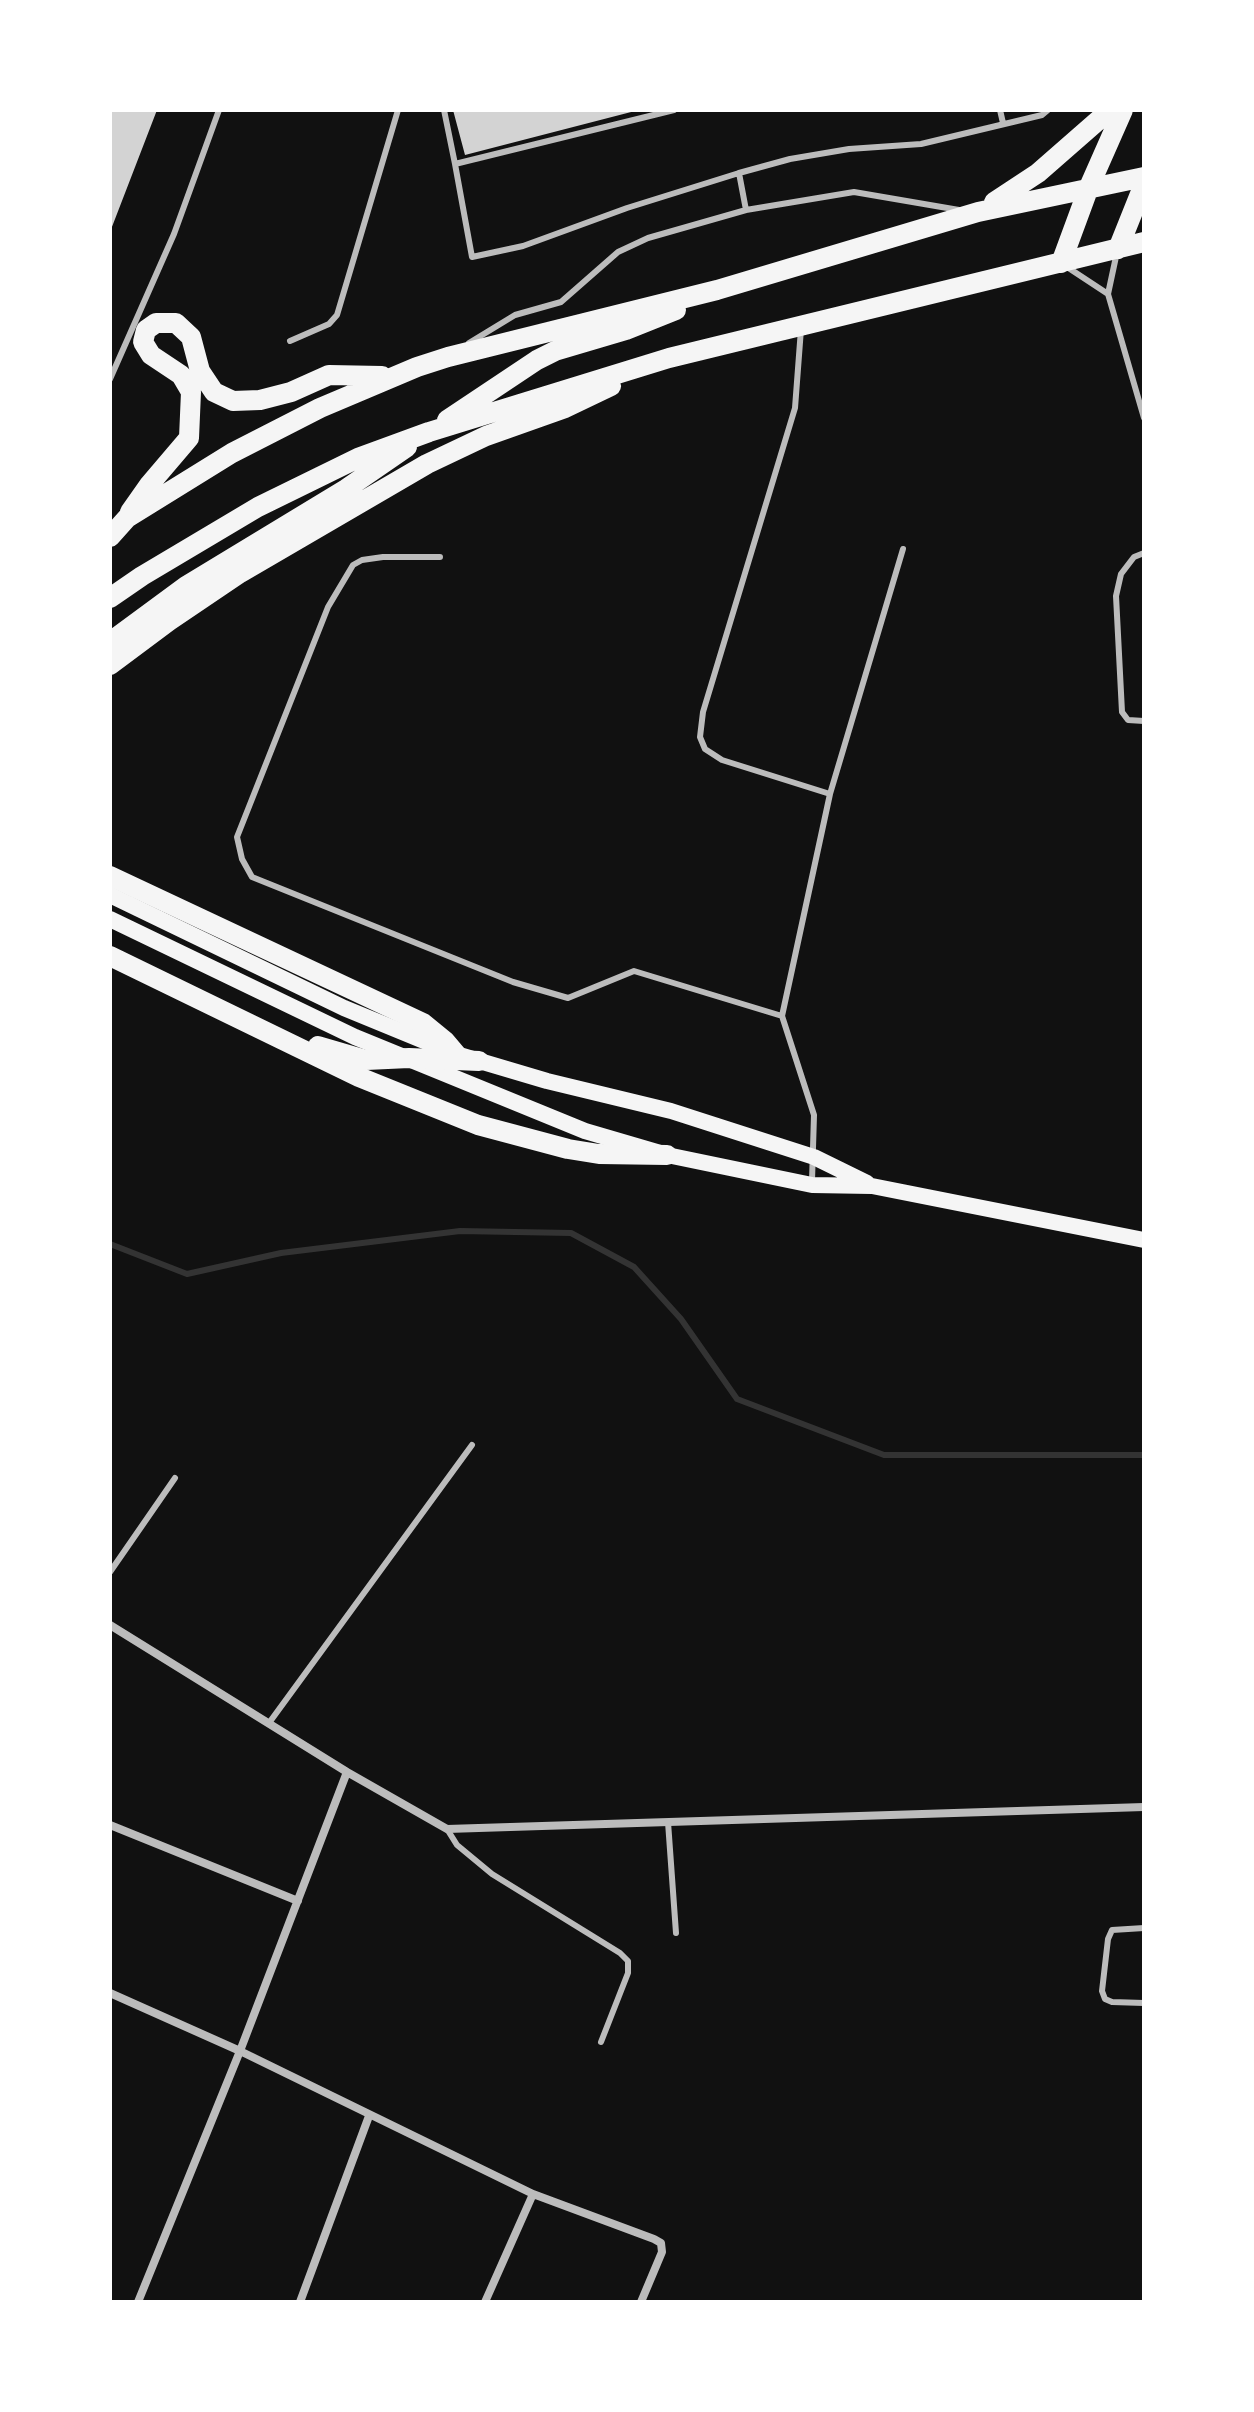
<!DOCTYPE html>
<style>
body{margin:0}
#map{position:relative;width:1254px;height:2412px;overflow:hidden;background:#111;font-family:"PT Sans",sans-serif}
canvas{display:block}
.frame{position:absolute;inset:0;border:112px solid #fff;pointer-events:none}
</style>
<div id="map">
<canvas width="1254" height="2412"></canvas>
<div class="frame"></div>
</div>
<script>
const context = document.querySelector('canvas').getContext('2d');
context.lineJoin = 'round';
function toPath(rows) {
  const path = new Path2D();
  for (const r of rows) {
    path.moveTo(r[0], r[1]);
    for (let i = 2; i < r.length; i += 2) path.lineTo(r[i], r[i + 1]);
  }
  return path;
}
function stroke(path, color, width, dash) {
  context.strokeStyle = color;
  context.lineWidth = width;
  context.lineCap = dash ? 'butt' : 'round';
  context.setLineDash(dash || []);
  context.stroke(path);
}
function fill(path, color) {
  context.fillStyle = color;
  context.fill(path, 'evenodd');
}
const stream = toPath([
 [110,1244,187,1274,281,1253,460,1231,571,1233,634,1267,681,1319,737,1399,884,1455,1144,1455]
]);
const building = toPath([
 [110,110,157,110,110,232],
 [453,110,635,110,635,111,465,155]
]);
const service = toPath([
 [444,110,455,164,674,110],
 [1000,110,1003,123],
 [455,164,472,257,523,246,627,208,739,173,746,210],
 [739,173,790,159,849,149,921,144,1042,115,1048,110],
 [1117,252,1108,294,1144,418],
 [1067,267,1108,294],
 [801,329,795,408,703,712,700,737,705,749,722,760,830,794],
 [290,341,329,324,337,315,398,110],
 [469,343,515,315,561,302,618,252,648,238,746,210,854,192,959,210],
 [110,379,174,234,219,110],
 [1144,553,1134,557,1121,574,1116,596,1122,712,1128,720,1144,721],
 [440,557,383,557,362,560,353,565,328,607,237,837,242,859,252,877,513,982,568,998,634,971,782,1016],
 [812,1181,814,1115,782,1016,830,794,903,549],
 [110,1572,175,1478],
 [269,1723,472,1445],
 [668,1822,676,1933],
 [447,1829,457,1845,492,1874,620,1953,628,1961,628,1973,601,2042],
 [1144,1928,1112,1930,1108,1939,1102,1991,1105,1999,1112,2002,1144,2003]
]);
const minor = toPath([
 [110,1625,347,1772,447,1829,1144,1807],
 [110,1825,298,1901],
 [110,1993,240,2051,533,2194,654,2239,661,2243,662,2252,641,2302],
 [138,2302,240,2051,347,1772],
 [300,2302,369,2116],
 [485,2302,533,2194]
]);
const secondary = toPath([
 [110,895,344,1008,456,1054,547,1081,671,1111,814,1157,867,1183],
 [110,919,355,1037,585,1131,667,1155,812,1185,872,1186,1144,1240]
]);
const primary = toPath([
 [994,202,1038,173,1110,110],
 [1118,249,1144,184],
 [1061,263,1089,187,1123,110],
 [447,420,537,360,555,351,626,330,676,310],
 [130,512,149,485,189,438,191,392,181,375,151,355,143,342,146,330,156,323,176,323,191,337,200,371,214,392,233,401,260,400,291,392,329,375,382,376],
 [110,537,127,518,232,453,320,408,417,367,448,357,717,290,978,212,1144,177],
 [110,598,142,576,258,507,358,458,429,432,669,358,1144,242],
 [110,642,186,586,346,489,407,447],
 [110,665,169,621,240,573,427,464,486,436,565,408,611,386],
 [110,876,423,1023,445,1041,456,1054],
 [110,956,359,1077,478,1125,568,1149,599,1154,667,1155],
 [318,1046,366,1060,409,1058,479,1061]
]);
stroke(stream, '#333', 6);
fill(building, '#d3d3d3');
stroke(service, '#bcbcbc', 6);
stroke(minor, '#bcbcbc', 8);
stroke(secondary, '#f5f5f5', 16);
stroke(primary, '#f5f5f5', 20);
</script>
